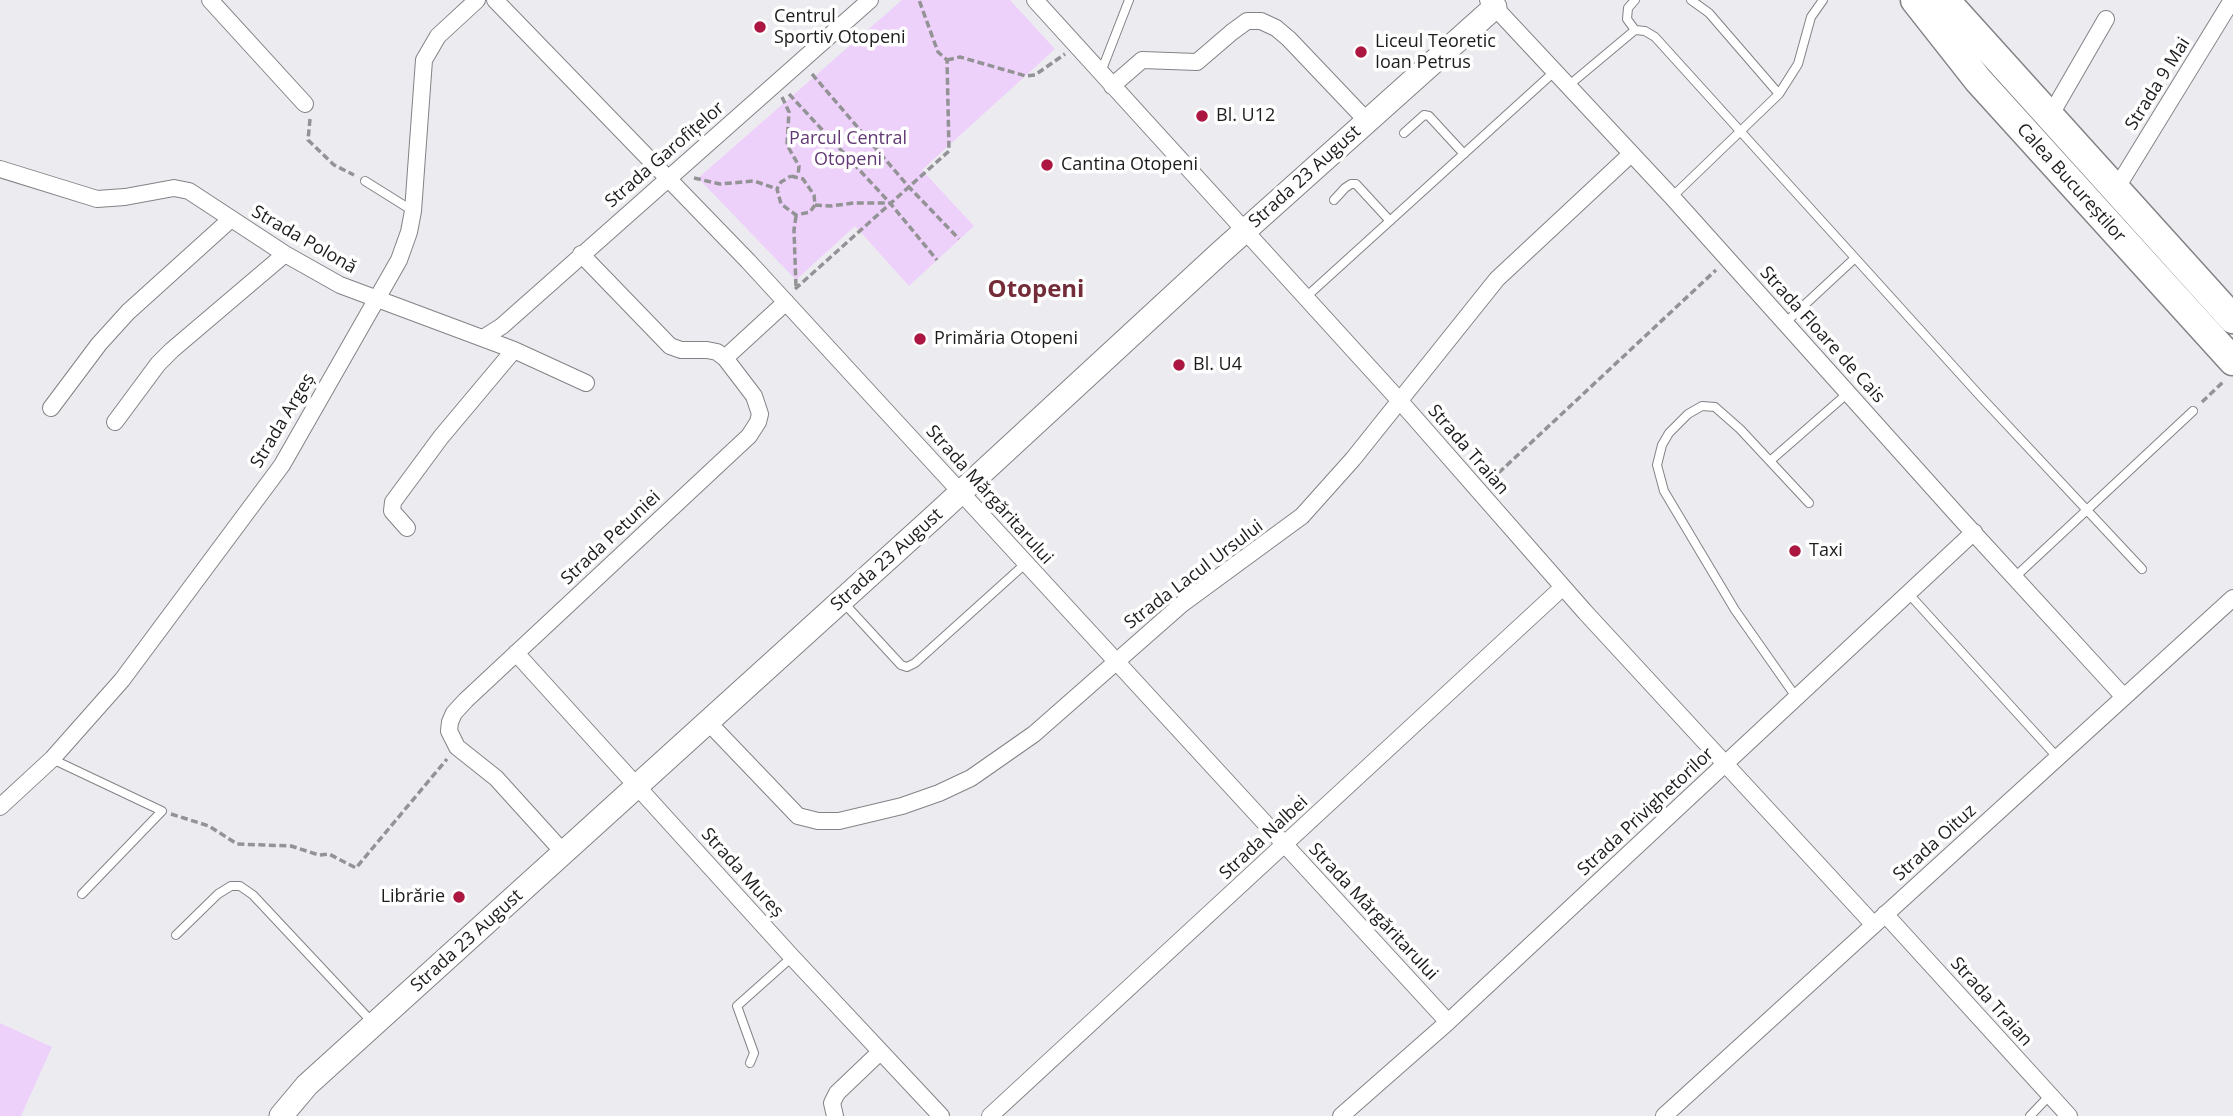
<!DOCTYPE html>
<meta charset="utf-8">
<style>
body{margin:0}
canvas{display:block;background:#ececf0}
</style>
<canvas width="2233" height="1116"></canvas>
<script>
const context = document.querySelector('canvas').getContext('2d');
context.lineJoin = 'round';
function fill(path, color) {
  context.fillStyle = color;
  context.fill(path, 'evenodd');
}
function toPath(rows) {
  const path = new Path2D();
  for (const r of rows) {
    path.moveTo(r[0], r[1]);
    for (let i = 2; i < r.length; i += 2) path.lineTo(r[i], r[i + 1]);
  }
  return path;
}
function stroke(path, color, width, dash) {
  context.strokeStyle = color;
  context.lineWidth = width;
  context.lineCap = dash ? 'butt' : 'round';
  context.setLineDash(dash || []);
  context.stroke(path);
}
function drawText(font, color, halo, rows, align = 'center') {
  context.font = font + ' "Open Sans",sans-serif';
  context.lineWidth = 7;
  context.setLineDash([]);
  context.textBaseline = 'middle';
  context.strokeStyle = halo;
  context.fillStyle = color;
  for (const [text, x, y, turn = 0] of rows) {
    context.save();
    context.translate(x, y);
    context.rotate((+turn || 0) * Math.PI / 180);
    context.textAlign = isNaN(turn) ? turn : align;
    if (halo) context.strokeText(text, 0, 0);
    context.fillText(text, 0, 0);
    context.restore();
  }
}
const green = toPath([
 [902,0,1010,0,1055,49,922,170,974,226,909,286,855,226,796,280,698,178],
 [0,1023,52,1047,21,1116,0,1116]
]);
const path = toPath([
 [947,60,960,57,1026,76,1035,75,1065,54],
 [812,74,908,186,959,239],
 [789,94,890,203,937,260],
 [782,97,789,112,787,145,799,166,798,176],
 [310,119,308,140,334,165,354,175],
 [791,176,803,179,814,195,815,205,810,212,796,215,781,204,777,189,781,182,791,176],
 [694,178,720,184,754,181,777,189],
 [815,205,831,206,854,203,889,203],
 [796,216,794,230,796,287],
 [795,289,949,151,947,60,938,52,919,0],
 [2202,402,2224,381],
 [1491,480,1716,270],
 [171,814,209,826,237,844,291,846,319,855,329,854,356,868,447,759]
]);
const lane = toPath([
 [1691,0,1709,13,1779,94],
 [1635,30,1627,19,1628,8,1635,0],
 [1101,72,1129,0],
 [1568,86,1635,30,1645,31,1655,37,1981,397,2142,569],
 [1404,133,1424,115,1429,116,1464,154],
 [365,181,413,211],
 [1672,197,1779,94,1798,64,1811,17,1823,0],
 [1334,200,1345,188,1351,184,1356,184,1390,221],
 [1306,297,1554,72],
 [1785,323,1855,258],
 [1770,461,1848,393],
 [2015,577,2193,411],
 [1908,593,2058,758],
 [843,602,901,665,907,667,915,663,1025,564],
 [1796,697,1735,610,1664,491,1657,465,1662,445,1669,433,1688,414,1702,406,1715,407,1740,429,1809,503],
 [52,759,162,811,82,894],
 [176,935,218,894,231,886,240,886,253,895,373,1023],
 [750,1063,754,1053,737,1006,792,957],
 [2030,1116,2050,1095]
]);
const street = toPath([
 [210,0,305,104],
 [495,0,748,261,1448,1022],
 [1035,0,1399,400,1585,612,1874,925],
 [1488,0,1672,197,1960,518,2124,697],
 [1112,86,1142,60,1197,62,1232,32,1247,21,1261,21,1276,28,1289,39,1367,121],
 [2050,116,2106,19],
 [0,169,97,199,125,197,174,188,189,191,285,254,340,285,514,350,586,383],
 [2116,189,2232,0],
 [483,338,502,326,870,0],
 [725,358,786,302],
 [51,408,99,344,128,312,231,219],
 [115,422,158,364,172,350,285,254],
 [407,528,392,511,393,502,441,437,514,350],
 [516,653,792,957,941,1116],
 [708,722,798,816,818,821,839,821,902,806,939,793,971,778,1034,734,1182,604,1302,516,1353,459,1497,279,1631,154],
 [0,807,52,759,122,680,282,465,399,260,409,232,413,211,424,60,438,36,477,0],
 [564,853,496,778,457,747,449,731,450,722,454,713,466,700,749,436,758,422,760,414,754,396,725,358,717,352,707,350,681,350,670,346,581,254],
 [1885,914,2069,1116],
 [835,1116,832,1103,837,1093,880,1052],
 [990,1116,1563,587],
 [1341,1116,1448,1022,1974,532],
 [1664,1116,2233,598]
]);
const secondary = toPath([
 [281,1116,307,1085,935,516,1220,253,1495,7]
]);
const highway = toPath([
 [1915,0,1978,80,2233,361],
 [1945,0,2233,319]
]);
const markers = [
 [760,27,7,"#ac1741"],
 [1361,52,7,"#ac1741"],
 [1202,116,7,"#ac1741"],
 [1047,165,7,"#ac1741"],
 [920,339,7,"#ac1741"],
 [1179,365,7,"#ac1741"],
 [1795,551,7,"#ac1741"],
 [459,897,7,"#ac1741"]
];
const poiNames = [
 ["Centrul",774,17],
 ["Sportiv Otopeni",774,38],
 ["Liceul Teoretic",1375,42],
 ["Ioan Petrus",1375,63],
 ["Bl. U12",1216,116],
 ["Cantina Otopeni",1061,165],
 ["Primăria Otopeni",934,339],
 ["Bl. U4",1193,365],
 ["Taxi",1809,551],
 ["Librărie",445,897,"right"]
];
const streetNames = [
 ["Strada 9 Mai",2158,84,-58],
 ["Strada Garofițelor",665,155,-41],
 ["Strada 23 August",1305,177,-42],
 ["Calea Bucureștilor",2071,183,48],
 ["Strada Polonă",304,240,30],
 ["Strada Floare de Cais",1822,335,48],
 ["Strada Argeș",283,421,-59],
 ["Strada Traian",1468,450,49],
 ["Strada Mărgăritarului",989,495,48],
 ["Strada Petuniei",611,538,-43],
 ["Strada 23 August",887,560,-42],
 ["Strada Lacul Ursului",1194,575,-37],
 ["Strada Privighetorilor",1646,812,-43],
 ["Strada Nalbei",1264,838,-43],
 ["Strada Oituz",1935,843,-42],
 ["Strada Mureș",742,873,48],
 ["Strada Mărgăritarului",1373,912,47],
 ["Strada 23 August",467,941,-42],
 ["Strada Traian",1991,1002,48]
];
const parkNames = [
 ["Parcul Central",848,139],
 ["Otopeni",848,160]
];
const districtNames = [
 ["Otopeni",1036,290]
];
fill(green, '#eed1fb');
stroke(lane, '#828386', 10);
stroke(street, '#828386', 18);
stroke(secondary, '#828386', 25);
stroke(highway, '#828386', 31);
stroke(path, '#939396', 3.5, [7, 3.5]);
stroke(lane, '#fff', 8);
stroke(street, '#fff', 16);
stroke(secondary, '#fff', 23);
stroke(highway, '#fff', 28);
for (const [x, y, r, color] of markers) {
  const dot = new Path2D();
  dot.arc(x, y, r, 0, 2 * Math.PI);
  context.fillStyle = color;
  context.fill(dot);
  stroke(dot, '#fff', 2.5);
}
drawText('18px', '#1c1c1d', '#fff', poiNames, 'left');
drawText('18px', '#1c1c1d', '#fff', streetNames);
drawText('18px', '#623974', '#fff', parkNames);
drawText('bold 24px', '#732c38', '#fff', districtNames);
</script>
